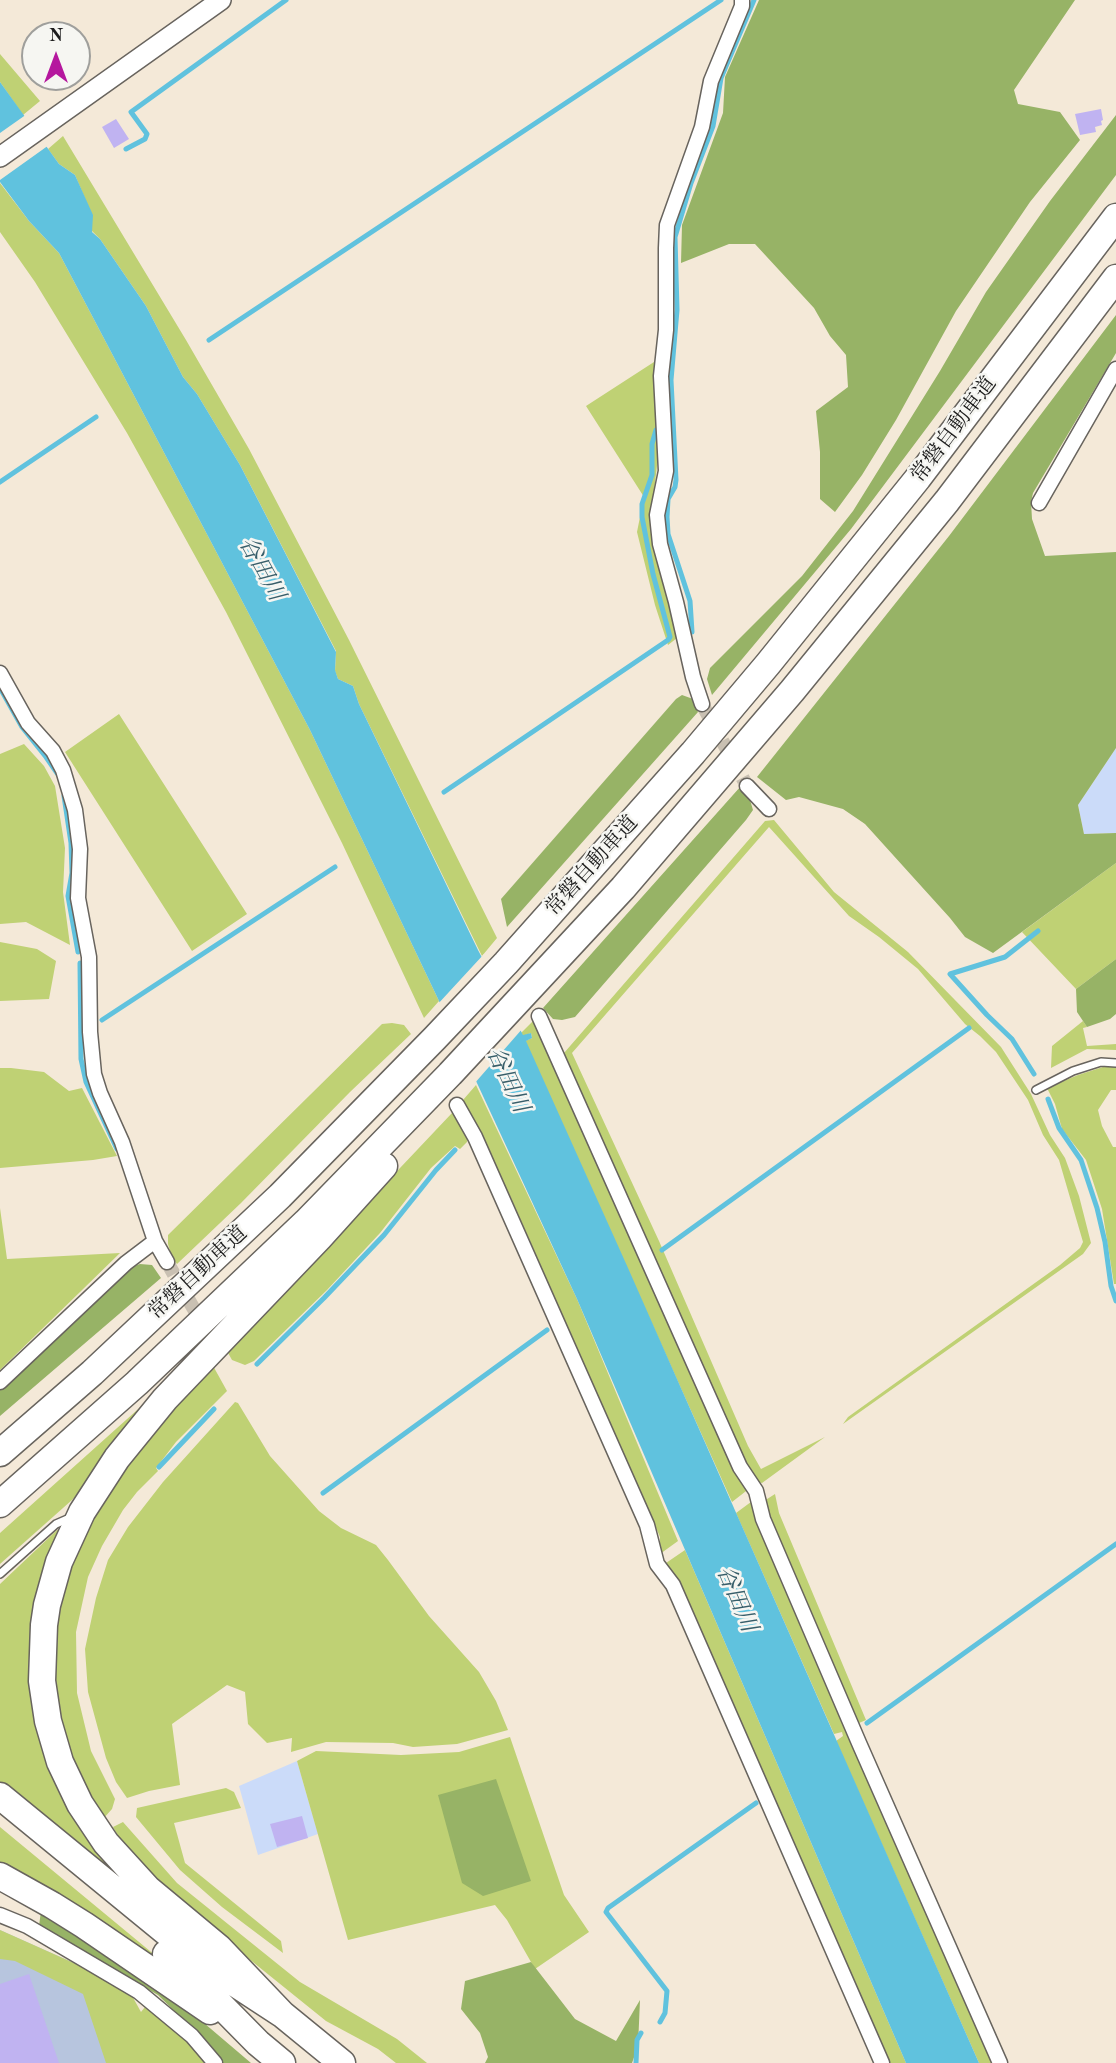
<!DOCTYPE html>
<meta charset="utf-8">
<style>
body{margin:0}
#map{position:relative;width:1116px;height:2063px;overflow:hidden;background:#f4e9d8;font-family:"Old Standard TT",serif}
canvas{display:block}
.north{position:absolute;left:21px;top:21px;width:70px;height:70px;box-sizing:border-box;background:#f6f6f2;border:2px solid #9f9f9c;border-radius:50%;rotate:0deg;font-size:19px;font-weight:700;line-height:28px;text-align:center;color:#1c1c1c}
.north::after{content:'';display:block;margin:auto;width:24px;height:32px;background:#b5179e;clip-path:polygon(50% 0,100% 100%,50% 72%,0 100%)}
</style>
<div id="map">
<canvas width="1116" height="2063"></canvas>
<div class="north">N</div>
</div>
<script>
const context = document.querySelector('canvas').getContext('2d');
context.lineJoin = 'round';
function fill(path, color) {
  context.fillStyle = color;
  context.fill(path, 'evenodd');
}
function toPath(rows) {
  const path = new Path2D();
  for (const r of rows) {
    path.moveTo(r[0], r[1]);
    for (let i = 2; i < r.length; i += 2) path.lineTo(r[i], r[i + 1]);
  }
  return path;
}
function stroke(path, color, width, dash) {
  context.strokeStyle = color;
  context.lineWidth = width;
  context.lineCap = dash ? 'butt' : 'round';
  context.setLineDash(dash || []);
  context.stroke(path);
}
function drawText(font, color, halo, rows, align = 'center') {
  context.font = font + ' "Old Standard TT","Noto Serif JP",serif';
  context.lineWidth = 5;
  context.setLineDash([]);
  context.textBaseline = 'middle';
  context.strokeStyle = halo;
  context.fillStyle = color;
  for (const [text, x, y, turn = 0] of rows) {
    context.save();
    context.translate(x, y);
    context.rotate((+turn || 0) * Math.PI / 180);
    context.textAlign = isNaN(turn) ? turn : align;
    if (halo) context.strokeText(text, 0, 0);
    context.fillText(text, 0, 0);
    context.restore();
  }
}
const built = toPath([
 [1116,748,1116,833,1084,834,1078,805],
 [297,1761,318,1834,258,1855,239,1786]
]);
const industrial = toPath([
 [0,1930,94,1972,143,2063,0,2063]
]);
const green = toPath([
 [0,54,40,101,23,115,0,82],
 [63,136,186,340,249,449,349,640,497,938,482,956,359,704,353,686,338,679,335,671,336,651,240,465,197,394,183,377,146,306,100,239,92,231,92,215,75,175,59,164,48,149],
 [0,183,29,221,59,253,310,730,439,1001,424,1018,342,843,226,612,127,433,35,282,0,232],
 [654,362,659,449,654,491,653,525,662,577,677,638,668,645,655,605,637,532,644,497,586,406],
 [119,714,247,914,192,951,65,752],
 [24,744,44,766,55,786,65,848,63,892,70,945,26,922,0,924,0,754],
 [774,820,834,892,908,952,1001,1047,1031,1094,1050,1135,1065,1158,1079,1196,1091,1243,1083,1254,843,1424,848,1417,1060,1265,1080,1248,1083,1242,1059,1160,1043,1135,1028,1100,996,1052,980,1036,965,1024,918,969,879,937,849,916,769,827,572,1053,659,1241,748,1446,761,1469,825,1437,762,1483,755,1481,749,1469,564,1053,765,821],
 [1116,863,1116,959,1076,989,1022,932],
 [0,942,37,949,56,961,49,999,0,1001],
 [535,1019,750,1488,732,1502,525,1041,532,1038,531,1033,523,1036,521,1033],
 [1083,1021,1087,1027,1083,1028,1087,1046,1116,1044,1116,1050,1087,1049,1051,1068,1052,1046],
 [392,1023,404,1025,411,1034,350,1092,241,1203,177,1264,172,1258,168,1244,168,1235,382,1024],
 [1116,1066,1116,1090,1111,1090,1098,1110,1102,1126,1113,1147,1116,1147,1116,1284,1114,1284,1102,1209,1086,1160,1062,1129,1055,1104,1047,1088,1078,1075,1103,1067],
 [0,1068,11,1068,44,1072,69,1091,82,1088,117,1156,93,1160,0,1168],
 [476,1085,577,1299,678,1541,660,1554,660,1537,646,1505,510,1196,463,1100],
 [452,1113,463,1122,469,1132,467,1142,460,1149,455,1146,431,1168,380,1233,327,1290,254,1361,245,1365,232,1360,227,1351],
 [0,1208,7,1259,120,1253,0,1370],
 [212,1364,227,1391,176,1442,156,1468,158,1471,137,1492,123,1510,102,1546,88,1577,76,1632,77,1693,91,1751,115,1799,112,1809,103,1819,86,1792,60,1728,53,1662,60,1596,89,1519,148,1435],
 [165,1385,95,1475,72,1500,0,1564,0,1533],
 [235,1402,238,1403,270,1456,319,1511,341,1528,376,1545,388,1560,429,1616,479,1672,496,1701,508,1730,457,1744,413,1747,393,1743,326,1742,291,1752,292,1738,267,1743,248,1724,245,1692,227,1685,172,1724,180,1785,149,1791,127,1798,116,1782,106,1758,88,1692,85,1649,96,1598,108,1560,128,1527,163,1482],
 [775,1494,779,1513,866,1720,859,1723,767,1517,764,1501],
 [755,1499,994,2063,979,2063,836,1741,843,1736,842,1732,834,1734,736,1513],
 [57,1530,63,1531,43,1733,147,1896,81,1850,0,1783,0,1584],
 [685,1550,906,2063,888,2063,682,1588,666,1563],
 [510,1737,564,1895,589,1932,535,1969,507,1920,495,1905,348,1940,297,1761,316,1751,401,1755,459,1752],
 [226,1788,234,1792,241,1808,174,1823,185,1863,281,1941,283,1953,222,1907,180,1870,136,1817,137,1808],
 [123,1822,177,1883,300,1982,397,2039,427,2063,396,2063,378,2049,326,2021,197,1917,128,1853,113,1827],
 [0,1827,191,1985,0,1864],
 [0,1930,94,1972,131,1994,141,2012,145,2007,150,2006,210,2063,106,2063,83,1994,15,1961,0,1959]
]);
const forest = toPath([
 [759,0,1075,0,1014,90,1018,104,1060,112,1080,140,1030,202,956,311,896,420,862,475,835,512,820,499,820,452,816,411,848,387,846,355,830,336,814,308,755,244,729,244,681,263,682,225,723,113,725,77],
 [1116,115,1116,175,851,529,712,695,707,679,710,668,802,576,853,511,940,371,986,292,1050,201],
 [1116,315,1116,353,1033,493,1031,502,1032,519,1045,556,1116,552,1116,748,1078,805,1084,834,1116,833,1116,863,993,953,965,937,950,918,865,824,843,809,799,797,786,800,757,777,949,536],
 [682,695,693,699,698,712,507,927,501,899,676,699],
 [741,786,750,800,753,810,746,820,575,1017,562,1020,553,1019,543,1008],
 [1116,959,1116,1014,1110,1019,1087,1027,1077,1012,1076,989],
 [140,1264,152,1265,161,1278,0,1416,0,1388,126,1269],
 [496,1779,531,1881,483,1896,462,1883,438,1795],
 [41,1911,164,1989,251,2063,220,2063,198,2034,158,1995,39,1926],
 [531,1962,575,2019,616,2041,640,2000,638,2046,632,2063,485,2063,488,2057,480,2033,461,2009,465,1981]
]);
const water = toPath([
 [0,82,59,164,75,175,93,215,92,232,100,239,146,306,183,377,197,394,240,465,336,652,335,670,338,679,353,686,359,704,478,950,523,1035,531,1033,532,1038,526,1041,628,1268,979,2063,906,2063,577,1299,439,1001,310,730,59,253,29,221,0,182]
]);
const pier = toPath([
 [27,114,49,145,0,180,0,133],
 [484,954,523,1028,474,1084,437,1005]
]);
const stream = toPath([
 [126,149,145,139,147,134,131,112,286,0],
 [209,340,721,0],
 [0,482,96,417],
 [692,632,690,601,668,534,667,517,668,499,675,487,676,480,671,380,677,310,675,237,691,183,713,126,721,78,754,0],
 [0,688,22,727,46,757,57,773],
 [444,792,668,640,670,637,653,574,642,517,642,504,652,475,652,444,656,430],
 [64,796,71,843,72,873,68,896,78,952],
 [80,963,81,1059,86,1082,117,1149],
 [102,1020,335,867],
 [1034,1074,1012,1039,987,1015,950,974,1005,957,1038,931],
 [1048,1099,1059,1128,1081,1160,1097,1208,1105,1242,1111,1286,1116,1301],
 [662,1250,969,1028],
 [257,1364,324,1298,384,1235,436,1170,455,1150],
 [159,1467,214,1409],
 [323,1493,547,1330],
 [867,1723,1116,1544],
 [660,2022,665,2013,667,1991,606,1912,608,1908,756,1803],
 [636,2063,637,2040,641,2033]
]);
const building = toPath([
 [1101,109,1103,120,1101,121,1102,125,1095,127,1096,132,1080,135,1075,114],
 [116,119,129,139,114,148,102,127],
 [302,1816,308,1838,277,1847,270,1824],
 [29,1974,59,2063,0,2063,0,1984]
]);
const streetTunnel = toPath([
 [702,704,747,786],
 [167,1262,203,1325]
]);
const lane = toPath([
 [1036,1090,1073,1071,1101,1062,1116,1063],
 [0,1574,56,1524,72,1517]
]);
const street = toPath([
 [1039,503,1116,369],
 [0,673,28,723,53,751,63,770,75,810,80,849,78,898,89,957,90,1032,94,1074,100,1093,122,1142,155,1241,167,1262],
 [702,704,693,677,676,602,660,544,657,515,666,471,661,376,666,330,666,248,667,225,702,127,711,81,742,6,742,0],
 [747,786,769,809],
 [539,1016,740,1467,756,1491,763,1519,859,1743,1000,2063],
 [457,1105,475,1137,647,1525,657,1564,673,1585,882,2063],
 [0,1382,126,1263,155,1241],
 [0,1915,27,1926,139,1992,192,2036,215,2063]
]);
const secondary = toPath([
 [0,157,221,0]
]);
const highway = toPath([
 [0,1453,92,1373,280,1196,435,1038,506,963,693,753,768,664,918,478,1116,217],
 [0,1504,137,1383,306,1222,450,1074,623,888,792,691,947,501,1116,278],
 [0,1796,204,1963,282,2014,342,2063],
 [0,1876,52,1905,84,1925,210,2011],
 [166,1954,184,1968,258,2043,282,2063],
 [282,2014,219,1948,148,1889,106,1843,80,1804,60,1762,48,1721,42,1681,44,1625,47,1605,59,1562,82,1512,117,1458,165,1399,319,1238,384,1166]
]);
const streetNames = [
 ["常磐自動車道",954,430,-53],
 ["常磐自動車道",592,866,-48],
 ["常磐自動車道",198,1273,-43]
];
const waterNames = [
 ["谷田川",261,569,61],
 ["谷田川",507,1080,65],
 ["谷田川",736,1599,67]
];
fill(built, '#cbdbf9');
fill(industrial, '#b7c5de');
fill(green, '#bfd174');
fill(forest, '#97b366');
fill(water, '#60c2de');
fill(pier, '#f4e9d8');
stroke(stream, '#60c2de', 5);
fill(building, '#c0b3f1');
stroke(streetTunnel, '#c9c0b2', 14, [14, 7]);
stroke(lane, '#68645e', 10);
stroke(street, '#68645e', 17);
stroke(secondary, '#68645e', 22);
stroke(highway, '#68645e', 29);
stroke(lane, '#fff', 7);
stroke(street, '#fff', 14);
stroke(secondary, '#fff', 19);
stroke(highway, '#fff', 26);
drawText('21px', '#1c1c1c', '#f6f6f2', streetNames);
drawText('italic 23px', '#375e6a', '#f6f6f2', waterNames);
</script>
